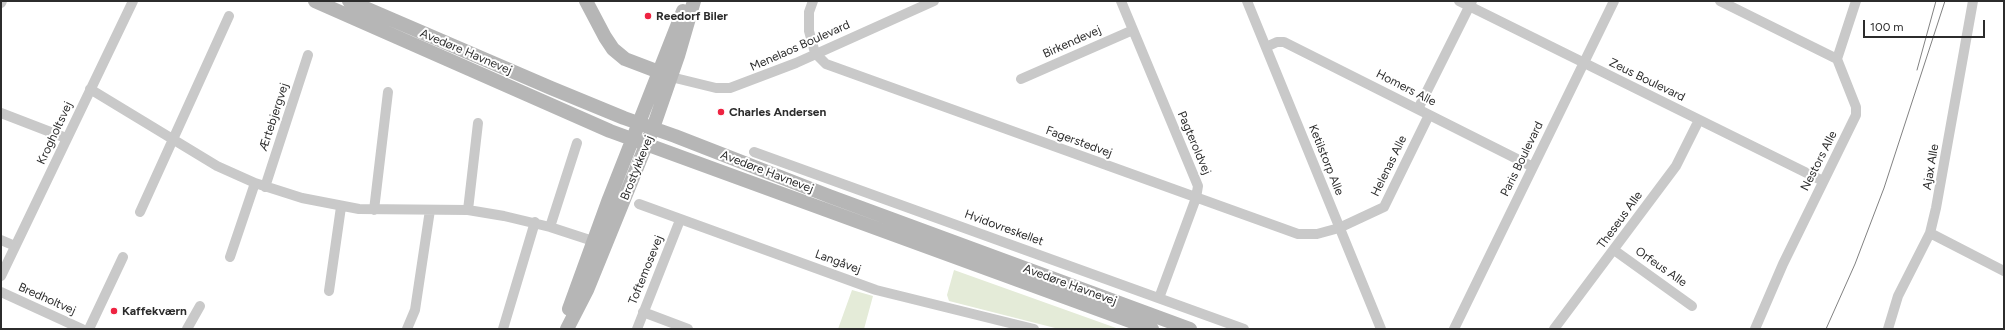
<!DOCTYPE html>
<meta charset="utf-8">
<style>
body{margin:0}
#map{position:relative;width:2005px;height:330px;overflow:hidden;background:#fff;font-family:Figtree,sans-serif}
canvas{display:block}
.frame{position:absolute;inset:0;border:2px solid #2c2c2c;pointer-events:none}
.scale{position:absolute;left:1863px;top:20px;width:122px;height:18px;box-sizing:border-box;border:2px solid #2c2c2c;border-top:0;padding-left:5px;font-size:12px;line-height:14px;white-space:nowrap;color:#2c2c2c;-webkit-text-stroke:3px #fff;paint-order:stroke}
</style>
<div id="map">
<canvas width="2005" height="330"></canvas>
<div class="frame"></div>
<div class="scale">100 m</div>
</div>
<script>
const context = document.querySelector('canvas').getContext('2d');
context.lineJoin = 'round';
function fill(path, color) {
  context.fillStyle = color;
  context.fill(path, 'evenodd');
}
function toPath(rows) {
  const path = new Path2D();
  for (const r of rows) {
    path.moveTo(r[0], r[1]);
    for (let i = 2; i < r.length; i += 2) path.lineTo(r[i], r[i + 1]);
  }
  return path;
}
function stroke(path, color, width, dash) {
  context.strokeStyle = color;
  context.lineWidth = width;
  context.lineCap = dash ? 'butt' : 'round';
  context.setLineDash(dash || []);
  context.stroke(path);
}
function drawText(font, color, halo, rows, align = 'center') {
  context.font = font + ' Figtree,sans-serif';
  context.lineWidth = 4;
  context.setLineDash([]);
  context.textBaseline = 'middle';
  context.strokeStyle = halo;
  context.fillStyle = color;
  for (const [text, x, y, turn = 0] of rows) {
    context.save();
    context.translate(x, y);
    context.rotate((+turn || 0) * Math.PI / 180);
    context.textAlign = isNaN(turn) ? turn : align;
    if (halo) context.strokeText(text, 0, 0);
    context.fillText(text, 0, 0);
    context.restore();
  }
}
const green = toPath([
 [954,270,1119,329,1059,329,949,301,947,295],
 [852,290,873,296,864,329,838,329]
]);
const street = toPath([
 [813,1,809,12,809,31,815,53,826,64,1298,234,1317,234,1339,228,1384,207,1429,115],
 [1121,1,1198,186,1196,198,1159,298],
 [1247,1,1381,329],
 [1459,1,1823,181],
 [1720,1,1837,59],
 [1,3,2,1],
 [1266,47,1277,42,1284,42,1533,167],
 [671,77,716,88,730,88,796,63,934,1],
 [1021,79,1133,30],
 [90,89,217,166,255,183,302,198,359,209,468,210,504,216,550,227,599,243],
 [1418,109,1472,1],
 [1,113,66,138],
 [754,152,1244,329],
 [265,187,308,55],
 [639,204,876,290,1034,329],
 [374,210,388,92],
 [468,210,478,123],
 [140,212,229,16],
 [550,227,577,143],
 [1930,233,2004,271],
 [1,240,15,246],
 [1614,250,1692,306],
 [230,257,255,183],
 [1,276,133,1],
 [329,291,341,207],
 [1,292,82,329],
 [643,312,688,329],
 [89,329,123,257],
 [187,329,200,306],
 [407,329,415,310,430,210],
 [503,329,535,222],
 [637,329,680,220],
 [1454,329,1614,1],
 [1554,329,1676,166,1699,120],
 [1755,329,1783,264,1856,115,1856,107,1837,59,1856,1],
 [1888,329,1898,296,1930,233,1936,208,1973,1]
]);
const secondary = toPath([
 [315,1,610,131,1152,329],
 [349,1,551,88,624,118,675,136,829,196,1190,329],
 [586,1,605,37,613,49,625,59,667,75],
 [569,309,609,199,683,11],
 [567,329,587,290,653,128,678,56,694,1]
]);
const tram = toPath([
 [1917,70,1936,1],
 [1826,329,1855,264,1884,188,1945,1]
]);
const markers = [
 [648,16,4,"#ee2341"],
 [721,112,4,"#ee2341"],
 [114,311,4,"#ee2341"]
];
const poiNames = [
 ["Reedorf Biler",656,16],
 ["Charles Andersen",729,112],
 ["Kaffekværn",122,311]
];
const streetNames = [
 ["Birkendevej",1072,42,-24],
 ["Menelaos Boulevard",800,46,-24],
 ["Avedøre Havnevej",466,52,23],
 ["Zeus Boulevard",1647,80,26],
 ["Homers Alle",1406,88,27],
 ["Ærtebjergvej",274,117,-72],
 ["Krogholtsvej",55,133,-65],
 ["Fagerstedvej",1079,142,20],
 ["Pagteroldvej",1194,143,67],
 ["Paris Boulevard",1522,159,-64],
 ["Ketilstorp Alle",1326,160,68],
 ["Nestors Alle",1819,161,-63],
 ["Helenas Alle",1389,166,-64],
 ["Ajax Alle",1931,167,-80],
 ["Brostykkevej",637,168,-68],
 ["Avedøre Havnevej",767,172,21],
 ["Theseus Alle",1620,220,-54],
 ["Hvidovreskellet",1004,228,20],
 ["Langåvej",838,262,20],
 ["Orfeus Alle",1661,267,35],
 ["Toftemosevej",646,270,-68],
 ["Avedøre Havnevej",1070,285,20],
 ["Bredholtvej",47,299,24]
];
fill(green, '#e4ebd8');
stroke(street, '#c9c9c9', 10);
stroke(secondary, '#b6b6b6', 14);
stroke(tram, '#818181', 1);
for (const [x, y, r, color] of markers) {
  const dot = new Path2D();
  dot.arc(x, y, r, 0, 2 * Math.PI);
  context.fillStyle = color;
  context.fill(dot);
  stroke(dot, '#fff', 1.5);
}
drawText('bold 12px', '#2c2c2c', '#fff', poiNames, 'left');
drawText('12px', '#2c2c2c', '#fff', streetNames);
</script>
